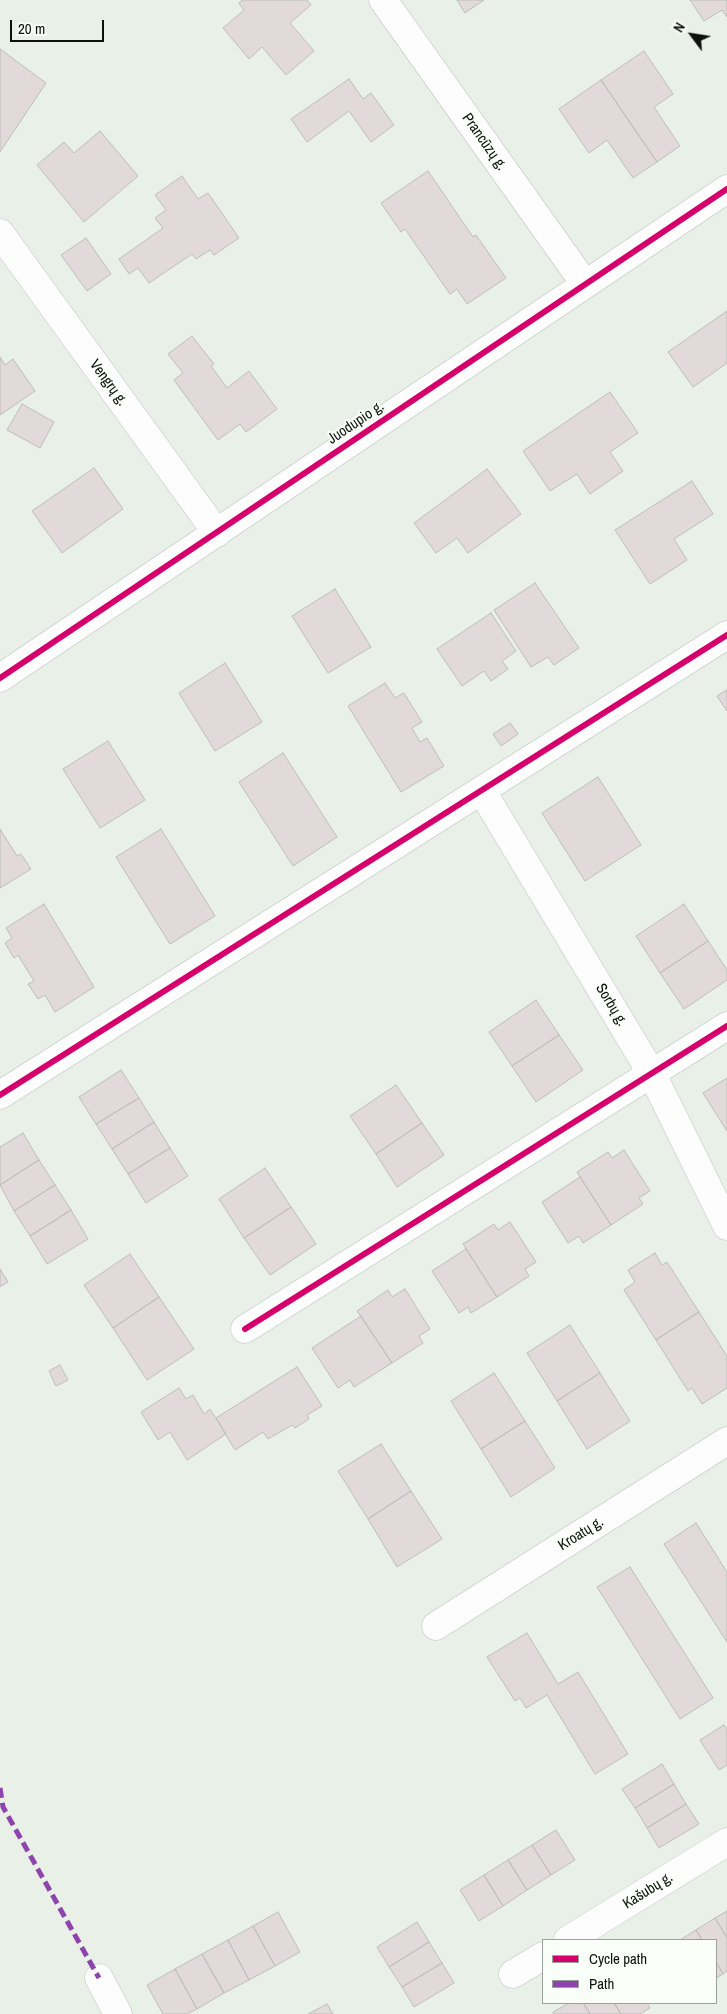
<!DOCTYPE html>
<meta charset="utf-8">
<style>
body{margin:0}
#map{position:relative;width:727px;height:2014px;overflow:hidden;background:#e8f0e8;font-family:"Archivo Narrow",sans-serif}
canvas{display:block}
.legend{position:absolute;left:542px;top:1939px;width:175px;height:65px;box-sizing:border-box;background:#f9fff8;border:1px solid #9aa09a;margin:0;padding:6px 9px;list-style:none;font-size:15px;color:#0c110c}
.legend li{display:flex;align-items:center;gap:10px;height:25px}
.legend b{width:25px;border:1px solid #9aa09a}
.north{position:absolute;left:667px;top:10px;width:50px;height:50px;-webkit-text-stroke:4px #f9fff8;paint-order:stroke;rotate:301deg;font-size:14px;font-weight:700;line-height:20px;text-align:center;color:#0c110c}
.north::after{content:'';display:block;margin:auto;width:18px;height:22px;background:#0c110c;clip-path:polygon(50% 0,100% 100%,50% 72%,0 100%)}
.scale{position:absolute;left:10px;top:20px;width:94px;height:22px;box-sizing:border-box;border:2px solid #0c110c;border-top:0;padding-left:6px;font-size:15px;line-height:18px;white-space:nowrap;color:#0c110c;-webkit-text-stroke:4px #f9fff8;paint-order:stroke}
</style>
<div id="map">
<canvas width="727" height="2014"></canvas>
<ul class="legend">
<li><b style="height:6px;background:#d6006c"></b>Cycle path</li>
<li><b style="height:6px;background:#8e44ad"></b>Path</li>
</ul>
<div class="north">N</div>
<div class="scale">20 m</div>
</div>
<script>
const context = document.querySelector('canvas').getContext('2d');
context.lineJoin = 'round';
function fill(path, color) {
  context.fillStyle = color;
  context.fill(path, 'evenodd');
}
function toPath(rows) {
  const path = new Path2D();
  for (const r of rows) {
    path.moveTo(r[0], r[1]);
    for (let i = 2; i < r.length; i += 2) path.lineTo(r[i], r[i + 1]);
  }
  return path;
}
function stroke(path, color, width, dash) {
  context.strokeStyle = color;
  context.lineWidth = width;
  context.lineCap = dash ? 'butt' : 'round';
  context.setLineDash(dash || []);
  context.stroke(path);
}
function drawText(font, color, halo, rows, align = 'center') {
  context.font = font + ' "Archivo Narrow",sans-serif';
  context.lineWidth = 4;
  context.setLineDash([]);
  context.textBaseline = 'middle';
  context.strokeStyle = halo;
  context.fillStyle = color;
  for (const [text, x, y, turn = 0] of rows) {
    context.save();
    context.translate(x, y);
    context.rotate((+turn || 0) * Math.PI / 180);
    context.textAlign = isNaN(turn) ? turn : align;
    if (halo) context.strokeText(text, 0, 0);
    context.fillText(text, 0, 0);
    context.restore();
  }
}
const building = toPath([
 [242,0,307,0,311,5,290,23,314,51,286,75,262,47,249,59,223,28,244,10,239,3,242,0],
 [457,0,484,0,465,13,457,0],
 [690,0,727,0,727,17,722,10,704,21,690,0],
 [0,49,46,83,0,152,0,49],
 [644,51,673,94,654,107,680,146,657,162,601,80,644,51],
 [349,79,363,99,371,93,394,125,371,142,349,111,307,142,291,119,349,79],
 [601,80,657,162,633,178,607,140,589,153,559,109,601,80],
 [100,131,138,176,84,222,37,165,64,142,74,153,100,131],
 [428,171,473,237,476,235,506,278,467,304,457,289,450,294,405,229,401,232,381,203,428,171],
 [182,176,198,199,208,193,239,238,214,255,210,250,196,259,192,254,149,283,138,268,129,274,119,259,163,228,155,218,166,210,155,195,182,176],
 [86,238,111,274,87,291,61,255,86,238],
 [727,311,727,363,693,387,668,352,727,311],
 [192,336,214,364,211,366,227,388,249,371,277,409,246,432,240,424,218,440,174,380,183,373,168,354,192,336],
 [0,357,5,365,13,359,35,391,0,415,0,357],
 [610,392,638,433,610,452,623,471,590,494,577,474,550,491,523,451,610,392],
 [22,404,54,422,40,448,7,430,22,404],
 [94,468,123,509,62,553,32,511,94,468],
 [487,469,521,514,468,553,457,538,436,553,414,523,487,469],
 [692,481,713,514,674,539,687,560,650,584,615,530,692,481],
 [535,583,579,648,554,665,548,657,531,667,494,610,535,583],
 [335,589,371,647,328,673,292,616,335,589],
 [491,613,516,651,502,661,508,669,491,681,484,671,462,686,437,649,491,613],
 [225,663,262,722,215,751,179,693,225,663],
 [385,683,395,698,404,693,422,722,412,728,420,742,427,738,444,766,401,792,348,706,385,683],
 [727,690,727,711,717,696,727,690],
 [510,723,518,734,501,746,493,734,510,723],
 [108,741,145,800,100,828,63,769,108,741],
 [283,753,337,837,293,866,239,782,283,753],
 [598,777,641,845,585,881,542,813,598,777],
 [0,829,17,856,21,854,31,869,0,888,0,829],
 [161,829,215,916,170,944,116,857,161,829],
 [44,904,94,987,55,1012,45,995,38,999,28,984,34,981,18,955,14,958,5,943,12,938,6,928,44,904],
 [684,904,708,941,660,973,636,936,684,904],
 [708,941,727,970,727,980,684,1009,660,973,708,941],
 [536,1000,559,1035,512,1066,489,1032,536,1000],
 [559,1035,583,1070,536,1102,512,1066,559,1035],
 [121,1070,139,1098,96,1124,79,1097,121,1070],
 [727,1078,727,1131,703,1093,727,1078],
 [396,1085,422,1123,376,1154,350,1116,396,1085],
 [139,1098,154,1122,112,1149,96,1124,139,1098],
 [154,1122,170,1148,128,1174,112,1149,154,1122],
 [422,1123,444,1155,397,1187,376,1154,422,1123],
 [23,1133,39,1160,0,1185,0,1147,23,1133],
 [170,1148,188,1176,146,1203,128,1174,170,1148],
 [624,1150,650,1191,639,1198,643,1204,611,1225,577,1172,608,1152,612,1158,624,1150],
 [39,1160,55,1185,14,1211,0,1185,39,1160],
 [265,1168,291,1207,244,1238,219,1199,265,1168],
 [580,1177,611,1225,583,1243,579,1236,568,1243,542,1202,580,1177],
 [55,1185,71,1210,30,1236,14,1211,55,1185],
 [291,1207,316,1244,270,1275,244,1238,291,1207],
 [71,1210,88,1239,47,1264,30,1236,71,1210],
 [510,1222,536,1262,525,1269,529,1276,497,1297,463,1244,494,1224,498,1230,510,1222],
 [466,1249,497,1297,471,1313,468,1307,459,1313,432,1271,466,1249],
 [655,1253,662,1265,667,1262,699,1312,656,1340,624,1290,635,1282,628,1270,655,1253],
 [130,1254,159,1297,113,1328,84,1285,130,1254],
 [0,1269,8,1282,0,1287,0,1269],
 [405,1289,430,1329,419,1336,423,1343,392,1363,357,1311,388,1290,392,1297,405,1289],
 [159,1297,194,1349,147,1380,113,1328,159,1297],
 [699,1312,727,1356,727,1388,702,1404,692,1388,688,1391,656,1340,699,1312],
 [361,1316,392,1363,354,1387,350,1380,338,1388,312,1348,361,1316],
 [570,1325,600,1373,557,1401,527,1353,570,1325],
 [60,1365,68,1380,56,1386,49,1371,60,1365],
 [297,1367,322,1406,307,1415,309,1419,295,1428,292,1425,268,1439,263,1432,235,1450,216,1418,297,1367],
 [494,1373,525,1421,481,1449,451,1401,494,1373],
 [600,1373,630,1421,587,1449,557,1401,600,1373],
 [179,1388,186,1399,193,1395,204,1414,210,1409,226,1434,187,1460,170,1432,158,1440,141,1412,179,1388],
 [525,1421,555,1468,511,1497,481,1449,525,1421],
 [381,1444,411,1491,368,1519,338,1471,381,1444],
 [411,1491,442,1539,397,1567,368,1519,411,1491],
 [696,1523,727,1572,727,1642,664,1544,696,1523],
 [630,1567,713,1698,680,1719,597,1587,630,1567],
 [527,1633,558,1684,578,1672,628,1754,595,1774,547,1695,526,1708,520,1698,515,1701,487,1657,527,1633],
 [724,1725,727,1729,727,1765,719,1770,700,1740,724,1725],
 [662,1764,674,1784,635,1808,622,1789,662,1764],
 [674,1784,686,1804,647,1828,635,1808,674,1784],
 [686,1804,699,1824,659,1848,647,1828,686,1804],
 [556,1830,575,1860,551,1875,532,1845,556,1830],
 [532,1845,551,1875,527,1890,508,1860,532,1845],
 [508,1860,527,1890,503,1906,484,1875,508,1860],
 [484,1875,503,1906,479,1921,460,1890,484,1875],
 [727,1911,727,1938,715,1918,727,1911],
 [278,1912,300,1952,275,1966,253,1926,278,1912],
 [715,1918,727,1938,727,1971,723,1974,716,1962,716,1940,702,1940,696,1930,715,1918],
 [417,1922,429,1942,389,1967,377,1947,417,1922],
 [253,1926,275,1966,249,1980,228,1940,253,1926],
 [696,1930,702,1940,680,1940,696,1930],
 [228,1940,249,1980,224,1993,202,1954,228,1940],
 [429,1942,442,1963,402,1987,389,1967,429,1942],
 [202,1954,224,1993,197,2009,175,1969,202,1954],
 [716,1962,723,1974,716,1978,716,1962],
 [442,1963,454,1983,414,2007,402,1987,442,1963],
 [175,1969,197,2009,187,2014,163,2014,147,1985,175,1969],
 [569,2003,583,2003,590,2014,554,2014,553,2012,569,2003],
 [583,2003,614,2003,621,2014,590,2014,583,2003],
 [614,2003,647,2003,650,2008,640,2014,621,2014,614,2003],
 [327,2004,333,2014,308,2014,327,2004]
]);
const minor = toPath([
 [383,0,585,284],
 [0,233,217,533],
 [0,678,727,189],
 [482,791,652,1074,727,1226],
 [0,1095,727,635],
 [245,1329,727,1026],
 [436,1626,727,1441],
 [568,1940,727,1842],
 [513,1974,543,1956],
 [99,1978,118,2014]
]);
const quiet = toPath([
 [0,1788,3,1807,99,1978]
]);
const cycleway = toPath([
 [0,678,727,189],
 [0,1095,727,635],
 [245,1329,727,1026]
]);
const streetNames = [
 ["Prancūzų g.",484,142,55],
 ["Vengrų g.",108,383,54],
 ["Juodupio g.",356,423,-34],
 ["Sorbų g.",611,1005,59],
 ["Kroatų g.",581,1534,-32],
 ["Kašubų g.",648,1891,-32]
];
fill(building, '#e2d9db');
stroke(building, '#bdbdba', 1);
stroke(minor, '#bdc3bd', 29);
stroke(minor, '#fcfdfc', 28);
stroke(quiet, '#8e44ad', 5, [10, 5]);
stroke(cycleway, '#d6006c', 6);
drawText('15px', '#0c110c', '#f9fff8', streetNames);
</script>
